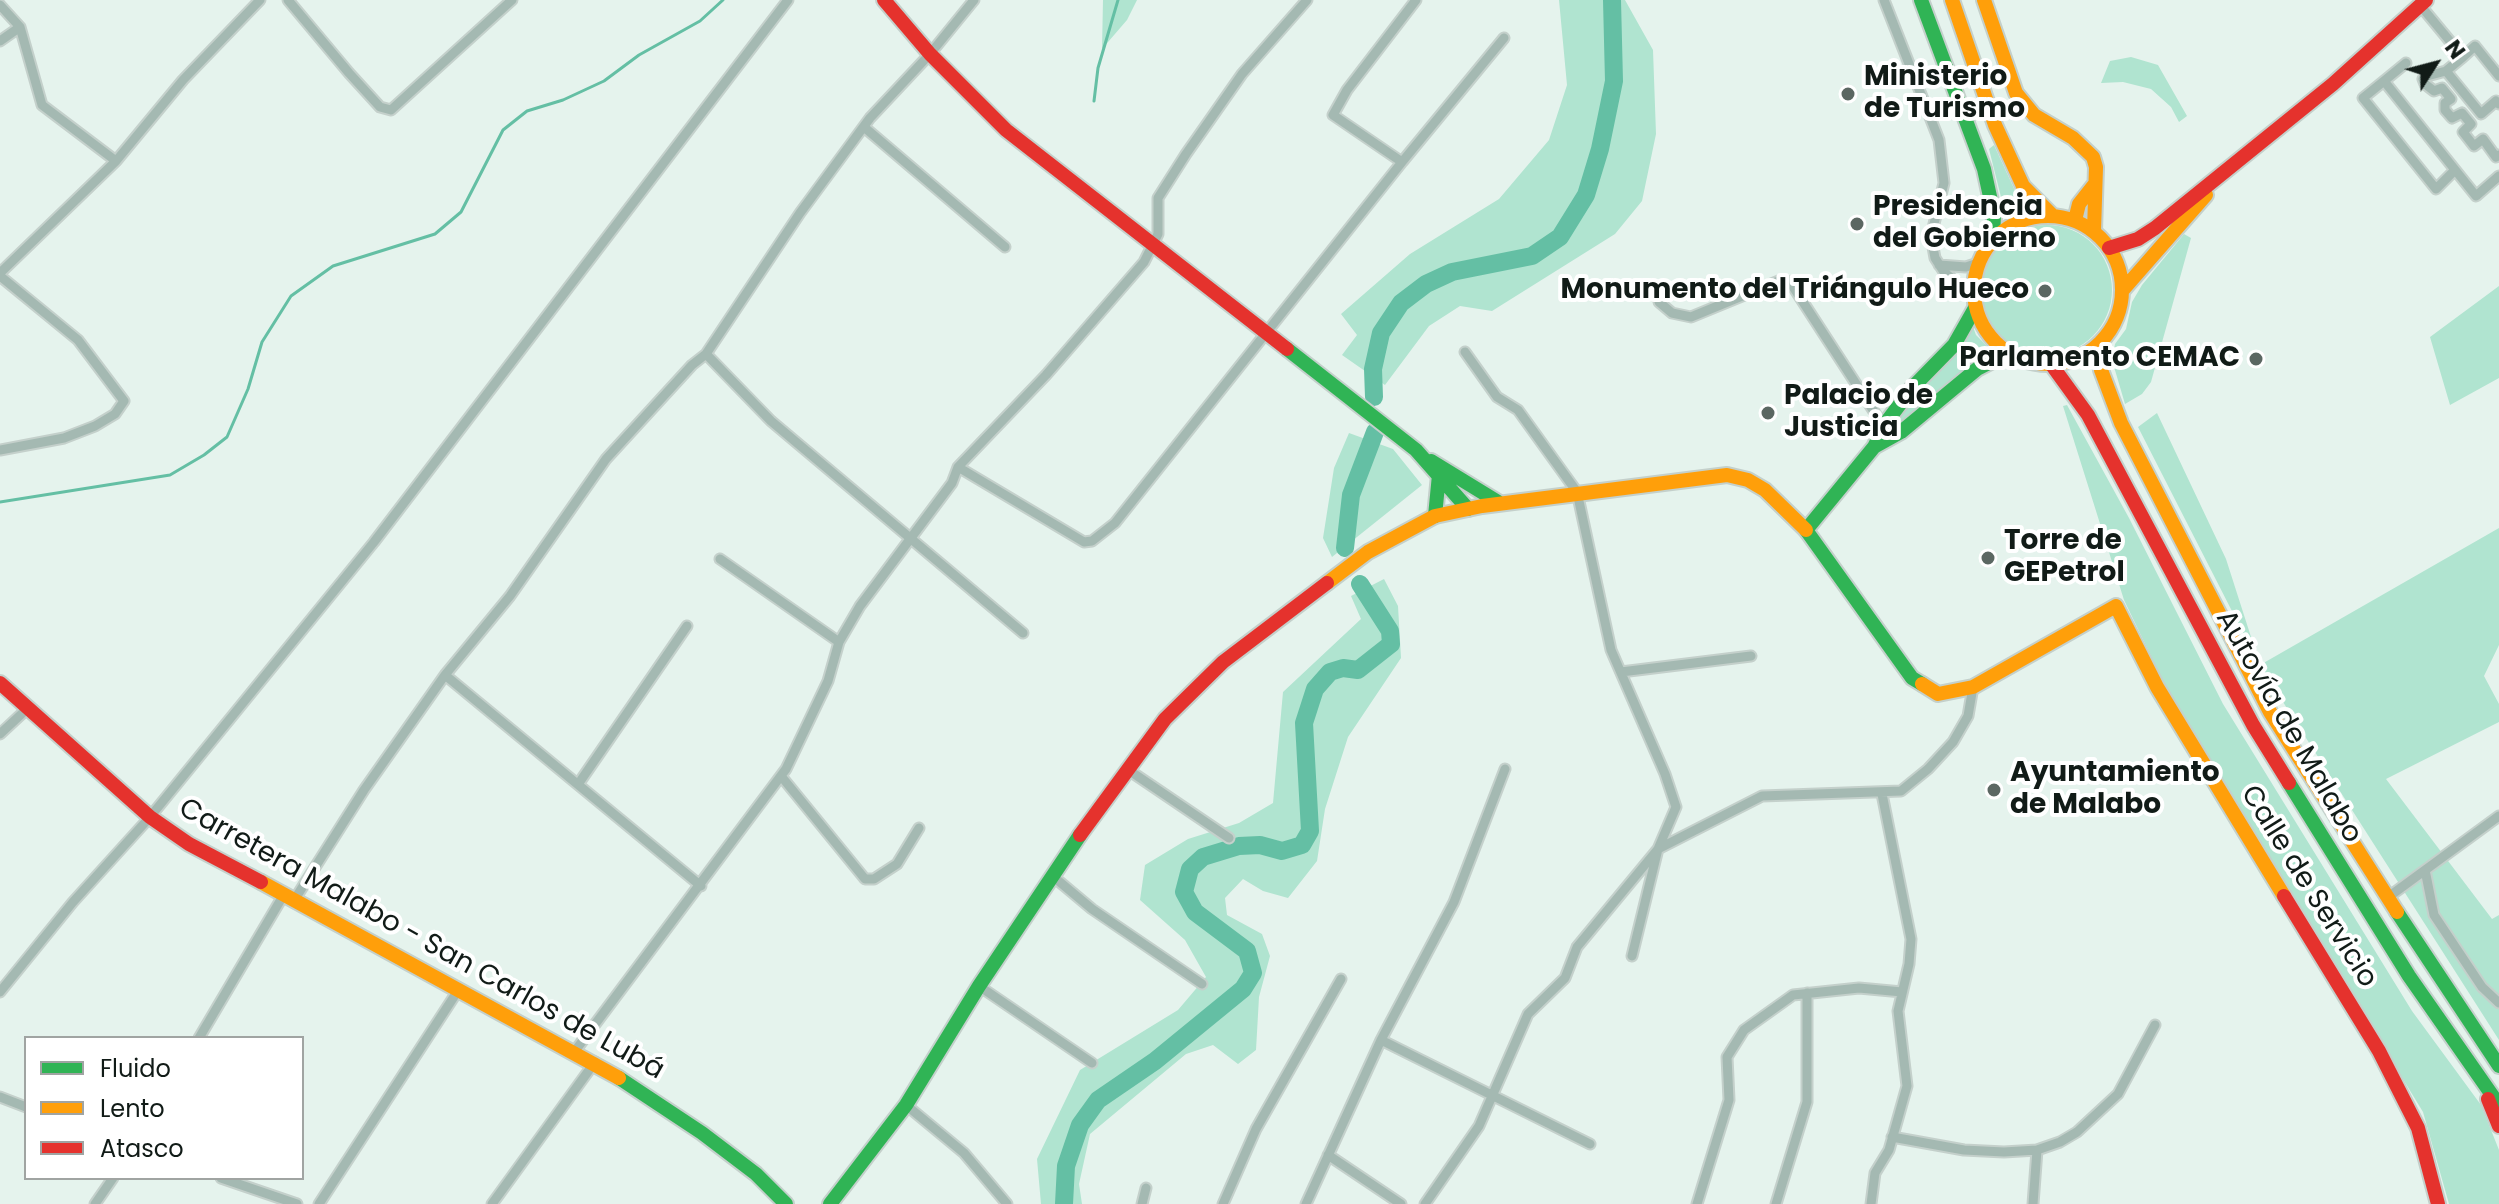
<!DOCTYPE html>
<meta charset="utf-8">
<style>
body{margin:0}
#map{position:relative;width:2499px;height:1204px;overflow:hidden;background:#e5f3ed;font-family:Poppins,sans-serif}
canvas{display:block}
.legend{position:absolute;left:24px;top:1036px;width:280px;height:144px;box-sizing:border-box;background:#fff;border:2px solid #a0a4a2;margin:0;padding:10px 14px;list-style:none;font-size:24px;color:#111b17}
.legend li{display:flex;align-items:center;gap:16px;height:40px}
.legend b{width:40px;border:2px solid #a0a4a2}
.north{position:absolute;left:2395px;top:24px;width:80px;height:80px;-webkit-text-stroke:6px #fff;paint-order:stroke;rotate:54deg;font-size:22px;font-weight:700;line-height:32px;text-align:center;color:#111b17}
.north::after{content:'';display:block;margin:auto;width:28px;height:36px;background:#111b17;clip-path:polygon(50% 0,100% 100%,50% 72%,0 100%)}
</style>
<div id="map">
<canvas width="2499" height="1204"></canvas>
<ul class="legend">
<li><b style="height:10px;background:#30b455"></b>Fluido</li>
<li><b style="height:10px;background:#ff9f0a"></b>Lento</li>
<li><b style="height:10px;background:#e5322d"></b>Atasco</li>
</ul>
<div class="north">N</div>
</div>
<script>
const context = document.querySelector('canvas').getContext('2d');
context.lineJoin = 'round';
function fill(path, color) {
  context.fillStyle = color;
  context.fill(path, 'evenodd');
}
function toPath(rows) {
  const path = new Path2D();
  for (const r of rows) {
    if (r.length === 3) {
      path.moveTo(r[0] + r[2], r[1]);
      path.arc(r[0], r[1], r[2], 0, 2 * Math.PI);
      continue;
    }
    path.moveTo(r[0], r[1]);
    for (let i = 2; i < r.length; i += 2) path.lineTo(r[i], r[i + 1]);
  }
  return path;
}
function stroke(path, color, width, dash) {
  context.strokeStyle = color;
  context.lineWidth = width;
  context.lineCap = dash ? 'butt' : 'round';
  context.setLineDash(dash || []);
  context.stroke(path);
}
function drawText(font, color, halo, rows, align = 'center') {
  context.font = font + ' Poppins,sans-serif';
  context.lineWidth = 8;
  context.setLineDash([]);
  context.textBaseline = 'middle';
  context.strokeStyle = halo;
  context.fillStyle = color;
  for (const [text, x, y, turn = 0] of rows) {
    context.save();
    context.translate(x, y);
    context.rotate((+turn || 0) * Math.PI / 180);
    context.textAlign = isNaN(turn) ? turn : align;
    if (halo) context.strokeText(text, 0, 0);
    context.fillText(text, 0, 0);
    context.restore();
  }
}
const green = toPath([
 [1103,0,1137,0,1127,20,1102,49],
 [1559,0,1625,0,1653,50,1656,134,1642,201,1615,234,1492,311,1460,306,1429,326,1385,385,1342,355,1357,335,1341,314,1410,254,1499,199,1549,140,1567,85],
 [2131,57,2158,65,2187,116,2179,122,2171,107,2151,89,2123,82,2101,83,2110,61],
 [1994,145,2024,210,2006,217,1989,149],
 [2047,290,65],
 [2184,234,2191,238,2151,382,2142,394,2125,404,2112,360,2115,344,2126,329,2132,302,2142,285],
 [2499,286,2499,378,2450,405,2430,337],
 [1972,324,1976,335,1997,356,1887,435,1897,415],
 [2067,405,2129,518,2223,704,2412,1011,2481,1105,2499,1150,2499,1204,2449,1204,2423,1112,2172,700,2124,600,2063,406],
 [2157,413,2226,559,2260,665,2499,528,2499,645,2484,676,2499,704,2499,722,2386,779,2492,919,2499,915,2499,1040,2260,666,2138,427],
 [1349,433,1393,449,1422,485,1332,557,1323,538,1334,468],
 [1384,579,1398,606,1401,658,1348,737,1325,809,1317,861,1288,898,1263,891,1243,879,1225,898,1227,915,1262,934,1270,956,1259,997,1256,1050,1238,1064,1213,1045,1186,1054,1090,1134,1079,1184,1082,1204,1041,1204,1037,1159,1080,1070,1178,1010,1206,977,1185,940,1140,900,1145,865,1188,839,1239,823,1273,803,1283,692,1361,619,1351,596]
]);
const stream = toPath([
 [1094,101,1098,68,1118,0],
 [0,502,170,475,204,455,227,437,248,389,262,342,291,296,333,266,435,234,461,212,503,130,527,111,563,100,604,81,639,55,700,21,723,0]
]);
const river = toPath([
 [1374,397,1373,369,1381,333,1401,303,1426,284,1452,272,1532,256,1560,237,1586,195,1600,149,1614,81,1612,0],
 [1345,548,1351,495,1375,432],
 [1064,1204,1066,1166,1080,1125,1098,1100,1155,1061,1243,989,1253,973,1247,951,1195,912,1184,892,1190,869,1203,857,1239,846,1260,845,1282,851,1302,845,1310,831,1304,723,1315,689,1330,672,1343,668,1358,670,1391,644,1390,631,1360,584]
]);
const street = toPath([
 [288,0,349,73,380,107,391,110,512,0],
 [1884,0,1939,140,1944,183,1931,236,1935,258,1944,272,1973,297],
 [0,5,20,27,42,105,116,161],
 [2420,5,2463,57,2446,71,2481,114,2496,101,2499,104],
 [0,41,20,27],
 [2463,57,2475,46,2499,76],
 [2406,63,2384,81,2476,196,2499,176],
 [2446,71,2427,76,2423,79,2425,84,2434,91,2442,88,2451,99,2445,103,2445,110,2452,118,2462,113,2471,124,2463,132,2474,146,2483,139,2496,157,2499,155],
 [2384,81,2363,98,2436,189,2455,170],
 [864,127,1005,247],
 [1402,162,1504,38],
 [1939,265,1966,267,1978,263],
 [0,273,116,161,183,80,260,0],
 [0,276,78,340,124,401,115,414,95,426,64,438,0,450],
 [1659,302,1672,313,1691,317,1781,280,1790,282,1884,427],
 [706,354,771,421,1023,633],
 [958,467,1084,542,1092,541,1115,523,1402,162,1333,115,1347,90,1416,0],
 [720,559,839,642],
 [1621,672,1751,656],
 [445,675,701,886],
 [0,734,28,708],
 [1127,769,1229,838],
 [781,776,865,879,874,879,897,864,919,828],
 [579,783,687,626],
 [2425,870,2434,915,2482,987,2499,1003],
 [1055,878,1092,909,1202,984],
 [2387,898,2499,816],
 [293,902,364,790,445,675,510,596,606,459,692,365,706,354,800,213,870,118,930,54,974,0],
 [1632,956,1658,849,1762,796,1901,791,1928,769,1953,742,1968,716,1973,687],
 [979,986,1092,1063],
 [0,992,73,902,150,817,374,542,788,0],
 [199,1038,283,896],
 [1381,1040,1590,1144],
 [575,1051,786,769,828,681,839,642,860,606,952,483,958,467,1046,375,1144,262,1158,234,1158,198,1186,154,1242,74,1307,0],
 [0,1097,26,1107],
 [906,1105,964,1153,1007,1204],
 [1892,1137,1964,1150,2004,1152,2037,1150,2060,1142,2077,1132,2118,1094,2155,1025],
 [1328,1155,1401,1204],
 [221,1178,297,1204],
 [95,1204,113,1178],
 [319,1204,459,989],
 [492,1204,595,1062],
 [1142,1204,1146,1188],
 [1223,1204,1256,1129,1341,979],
 [1306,1204,1381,1040,1454,902,1505,769],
 [1425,1204,1479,1126,1528,1014,1565,978,1577,947,1658,849,1676,807,1665,774,1611,650,1577,492,1518,410,1497,397,1465,352],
 [1697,1204,1729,1100,1727,1057,1744,1030,1793,995,1859,988,1902,992],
 [1776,1204,1807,1102,1807,993],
 [1871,1204,1875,1173,1889,1150,1907,1086,1898,1011,1909,964,1911,939,1882,794],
 [2033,1204,2037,1150]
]);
const fast = toPath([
 [1921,0,1984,169,1994,215,1993,238],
 [1287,349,1416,450,1468,509],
 [1874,447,1901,432,1977,369,2008,353],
 [1431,461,1498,502],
 [1435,516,1439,475],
 [1922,684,1912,678,1806,530,1874,447,1888,420,1912,388,1954,345,1975,308],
 [2289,783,2409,976,2499,1105],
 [2397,912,2499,1066],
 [619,1078,702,1133,756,1174,786,1204],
 [830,1204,906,1105,979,986,1080,835]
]);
const slow = toPath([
 [1952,0,1995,125,2023,186,2052,215],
 [1984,0,2016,93,2034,115,2073,138,2093,157,2096,167,2094,231],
 [2048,290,74],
 [2075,220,2079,204,2094,185],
 [2122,291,2206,195],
 [2101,342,2101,370,2121,423,2270,712,2397,912],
 [1327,583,1368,552,1435,516,1482,506,1727,475,1748,480,1765,490,1806,530],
 [1922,684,1938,694,1973,687,2116,606,2157,687,2284,896],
 [261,882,619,1078]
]);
const jam = toPath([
 [884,0,930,54,1006,130,1287,349],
 [2109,248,2138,239,2155,228,2333,84,2426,0],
 [2051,364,2088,415,2253,725,2289,783],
 [0,683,150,817,189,844,261,882],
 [1080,835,1165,719,1223,662,1327,583],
 [2284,896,2379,1051,2418,1128,2438,1204],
 [2488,1099,2499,1126]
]);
const markers = [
 [1848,94,8,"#5b6762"],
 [1857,224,8,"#5b6762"],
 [2045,291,8,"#5b6762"],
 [2256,359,8,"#5b6762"],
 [1768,413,8,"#5b6762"],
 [1988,558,8,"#5b6762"],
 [1994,790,8,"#5b6762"]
];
const poiNames = [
 ["Ministerio",1864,78],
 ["de Turismo",1864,110],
 ["Presidencia",1873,208],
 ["del Gobierno",1873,240],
 ["Monumento del Triángulo Hueco",2029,291,"right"],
 ["Parlamento CEMAC",2240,359,"right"],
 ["Palacio de",1784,397],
 ["Justicia",1784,429],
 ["Torre de",2004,542],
 ["GEPetrol",2004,574],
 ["Ayuntamiento",2010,774],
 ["de Malabo",2010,806]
];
const streetNames = [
 ["Autovía de Malabo",2288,727,60],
 ["Calle de Servicio",2308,887,58],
 ["Carretera Malabo - San Carlos de Lubá",421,940,29]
];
fill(green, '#b0e4d0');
stroke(stream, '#64bfa4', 3);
stroke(river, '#64bfa4', 18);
stroke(street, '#c4d0cb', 13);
stroke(fast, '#c4d0cb', 18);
stroke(slow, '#c4d0cb', 18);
stroke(jam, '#c4d0cb', 18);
stroke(street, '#a4b9b2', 9);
stroke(fast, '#30b455', 14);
stroke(slow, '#ff9f0a', 14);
stroke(jam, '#e5322d', 14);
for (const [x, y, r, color] of markers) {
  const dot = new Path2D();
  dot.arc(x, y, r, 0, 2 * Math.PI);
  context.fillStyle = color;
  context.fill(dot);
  stroke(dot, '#fff', 3);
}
drawText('bold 28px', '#111b17', '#fff', poiNames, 'left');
drawText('28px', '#111b17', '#fff', streetNames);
</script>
